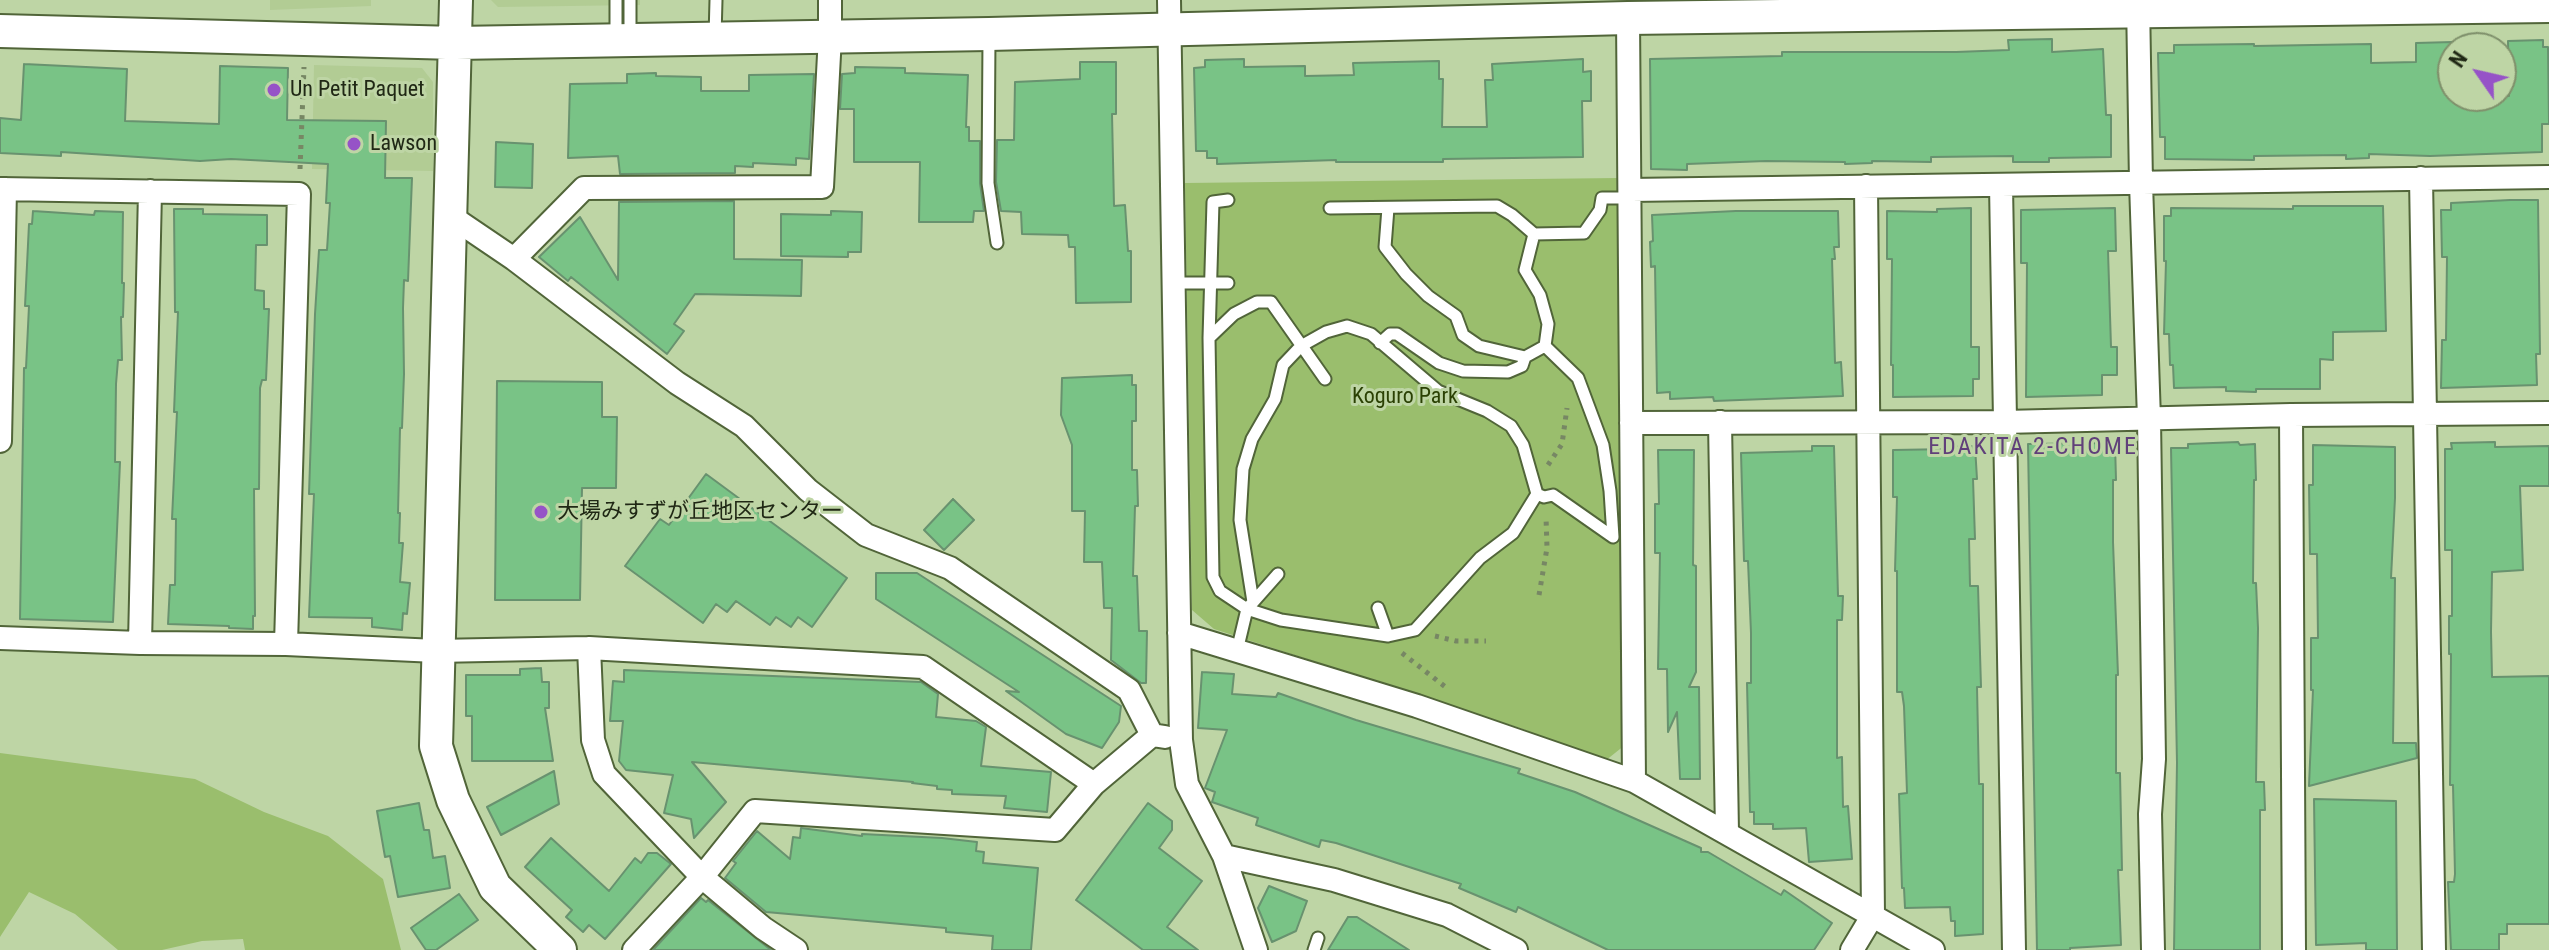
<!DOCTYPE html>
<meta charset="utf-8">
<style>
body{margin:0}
#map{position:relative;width:2549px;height:950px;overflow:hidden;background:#bed5a5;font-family:"Roboto Condensed",sans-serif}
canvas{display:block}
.north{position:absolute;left:2437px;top:32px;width:80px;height:80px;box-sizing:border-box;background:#bed5a5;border:2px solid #7f906b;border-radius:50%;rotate:304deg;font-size:22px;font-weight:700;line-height:32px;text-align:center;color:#202815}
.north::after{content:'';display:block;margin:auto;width:28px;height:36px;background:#9653c7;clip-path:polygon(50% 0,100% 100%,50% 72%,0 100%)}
</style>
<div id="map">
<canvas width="2549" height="950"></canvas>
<div class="north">N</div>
</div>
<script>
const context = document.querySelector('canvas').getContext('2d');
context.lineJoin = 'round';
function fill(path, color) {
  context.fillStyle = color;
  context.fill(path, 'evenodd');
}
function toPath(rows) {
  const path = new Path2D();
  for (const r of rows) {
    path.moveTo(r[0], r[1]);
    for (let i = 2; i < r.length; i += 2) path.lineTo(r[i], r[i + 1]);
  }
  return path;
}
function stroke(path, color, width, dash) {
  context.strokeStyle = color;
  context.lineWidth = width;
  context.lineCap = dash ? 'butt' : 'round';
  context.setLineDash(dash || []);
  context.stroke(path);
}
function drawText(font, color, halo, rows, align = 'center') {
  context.font = font + ' "Roboto Condensed","Noto Sans JP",sans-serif';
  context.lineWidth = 6;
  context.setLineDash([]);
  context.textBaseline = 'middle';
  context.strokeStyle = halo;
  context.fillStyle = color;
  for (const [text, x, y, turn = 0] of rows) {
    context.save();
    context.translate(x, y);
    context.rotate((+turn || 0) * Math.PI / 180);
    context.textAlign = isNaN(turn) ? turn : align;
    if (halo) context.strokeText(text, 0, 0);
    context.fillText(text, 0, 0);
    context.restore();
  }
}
const built = toPath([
 [270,0,371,0,371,6,270,10],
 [491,0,640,0,640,5,498,7],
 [314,65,422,68,433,82,433,171,312,169]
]);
const green = toPath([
 [1618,178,1625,745,1605,761,1520,728,1214,629,1192,610,1185,183],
 [0,753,195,779,264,812,328,836,383,879,401,950,245,950,243,939,202,941,162,950,118,950,75,914,29,892,0,937]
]);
const building = toPath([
 [2052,39,2052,52,2103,49,2106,115,2111,115,2111,157,2049,158,2049,162,2013,162,2013,156,1931,157,1931,162,1872,161,1872,163,1845,164,1845,162,1766,161,1687,164,1687,170,1651,169,1650,59,1782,56,1782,52,1956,52,2009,50,2008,40,2052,39],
 [2543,40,2543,47,2548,47,2549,124,2542,124,2542,152,2430,156,2369,154,2369,158,2346,159,2346,155,2254,156,2254,160,2165,159,2165,137,2160,137,2158,53,2174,53,2174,45,2254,44,2254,46,2371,44,2371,63,2416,62,2416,43,2453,42,2453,96,2509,96,2508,41,2543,40],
 [1244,59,1244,67,1305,66,1305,76,1354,75,1353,63,1439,61,1439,79,1443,79,1442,127,1487,127,1485,80,1493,80,1492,64,1583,59,1583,72,1591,71,1591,101,1582,101,1583,157,1443,159,1443,162,1336,162,1336,160,1217,164,1217,158,1207,158,1207,151,1196,151,1194,68,1205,67,1205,60,1244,59],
 [1080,62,1116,62,1116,114,1112,114,1114,206,1125,205,1128,251,1131,251,1131,302,1076,303,1075,247,1069,247,1068,235,1022,234,1021,212,1001,211,996,182,997,140,1014,140,1015,82,1080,79,1080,62],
 [24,64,127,69,125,121,219,124,220,66,288,68,287,120,386,121,385,178,412,178,408,281,404,280,403,308,404,374,402,428,400,428,398,513,400,513,399,543,403,543,400,582,410,583,407,614,403,613,402,630,372,627,372,618,309,617,314,494,309,494,315,314,319,250,327,250,330,203,326,203,328,164,231,159,200,161,61,152,61,156,0,153,0,118,21,120,24,64],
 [855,67,905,68,905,73,968,75,966,127,969,127,969,141,980,141,980,183,984,211,974,211,973,222,919,222,920,162,854,162,854,109,840,109,842,74,855,73,855,67],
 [656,73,656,76,701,77,701,91,749,91,749,75,814,74,809,159,796,158,796,165,753,163,753,167,735,166,735,173,620,174,618,156,568,158,570,84,627,83,627,74,656,73],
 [496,142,533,144,532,188,495,187,496,142],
 [2510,200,2538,200,2540,354,2536,354,2537,385,2441,388,2442,340,2446,340,2447,257,2442,257,2441,210,2451,210,2451,203,2510,200],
 [734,201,734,259,802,260,801,296,695,294,674,324,684,331,667,354,571,277,568,281,539,257,580,217,618,280,619,202,734,201],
 [2293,206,2383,206,2386,331,2333,332,2333,360,2320,359,2320,389,2256,389,2256,392,2226,391,2226,387,2174,388,2173,365,2170,365,2169,334,2164,334,2166,261,2164,261,2164,216,2171,216,2171,208,2293,209,2293,206],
 [1971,208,1971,347,1979,347,1979,379,1973,379,1973,396,1893,397,1893,365,1891,365,1892,259,1887,259,1887,211,1937,212,1937,209,1971,208],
 [2115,208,2116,251,2108,251,2111,347,2117,347,2117,375,2102,375,2102,395,2026,397,2027,263,2021,263,2021,210,2115,208],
 [174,209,203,209,203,214,267,215,267,245,256,245,255,290,264,291,264,309,269,309,266,380,262,380,260,388,259,489,254,489,255,616,253,616,253,629,229,628,229,626,168,624,170,585,175,585,176,519,172,519,177,412,174,412,178,312,175,312,174,209],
 [33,211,94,215,95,211,123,212,122,283,124,283,123,317,121,317,122,360,118,360,116,384,115,462,120,462,113,622,20,619,24,368,26,368,29,306,25,306,29,224,32,224,33,211],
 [831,211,862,212,861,252,848,252,848,257,781,256,781,214,831,215,831,211],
 [1736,211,1838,211,1839,247,1834,247,1835,259,1832,259,1835,363,1841,362,1843,396,1714,401,1713,397,1670,399,1670,392,1657,393,1655,266,1651,267,1650,242,1653,241,1652,215,1736,211],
 [1132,375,1132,385,1136,385,1136,421,1132,421,1132,470,1137,470,1138,506,1135,506,1133,576,1137,576,1139,631,1147,631,1146,683,1141,683,1111,660,1112,608,1104,608,1102,562,1084,562,1085,511,1072,511,1072,445,1061,415,1062,378,1132,375],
 [497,381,602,382,602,417,617,417,616,488,582,488,580,600,495,600,497,381],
 [2238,442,2240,445,2255,444,2256,480,2254,480,2253,583,2256,583,2258,628,2256,782,2264,782,2265,810,2260,810,2260,950,2174,950,2177,763,2171,448,2188,448,2188,444,2238,442],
 [2495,442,2495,447,2549,446,2549,486,2520,486,2523,570,2492,572,2491,632,2492,677,2549,676,2549,924,2507,924,2507,934,2499,934,2499,950,2451,950,2448,882,2454,882,2455,874,2453,785,2450,785,2451,654,2449,654,2449,616,2452,616,2452,550,2445,550,2445,449,2452,449,2451,443,2495,442],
 [2115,443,2116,480,2113,480,2113,542,2118,675,2116,675,2116,773,2120,773,2122,870,2118,870,2121,945,2070,948,2070,950,2037,950,2028,444,2115,443],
 [2313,445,2395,447,2395,498,2391,578,2395,578,2393,743,2416,743,2417,758,2309,786,2313,690,2311,690,2311,638,2318,638,2317,554,2310,554,2309,485,2313,485,2313,445],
 [1812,446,1834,446,1838,596,1843,596,1842,620,1837,620,1837,758,1842,757,1843,807,1848,806,1852,859,1809,862,1806,828,1773,829,1773,824,1754,824,1754,812,1750,812,1747,683,1751,683,1751,633,1748,561,1744,561,1741,453,1812,451,1812,446],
 [1975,446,1977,479,1973,479,1975,539,1969,539,1970,586,1978,586,1981,687,1977,687,1979,784,1983,784,1983,934,1955,936,1955,921,1951,921,1950,907,1905,908,1904,888,1902,888,1899,794,1907,793,1904,706,1902,692,1897,692,1897,571,1895,571,1897,497,1893,497,1893,450,1952,449,1952,447,1975,446],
 [1658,450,1694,450,1693,565,1696,566,1696,672,1689,687,1699,687,1700,779,1680,779,1677,712,1668,732,1667,669,1658,669,1660,553,1655,553,1655,504,1659,504,1658,450],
 [706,474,847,578,812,627,798,617,791,627,776,617,770,625,736,601,727,612,716,604,703,623,625,566,660,519,669,525,706,474],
 [953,499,974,520,944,550,924,530,953,499],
 [876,573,917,573,1121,706,1119,722,1102,748,1066,734,1006,691,1019,692,876,599,876,573],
 [541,668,542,682,549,682,549,708,545,708,553,761,472,761,472,716,466,716,466,675,520,675,520,669,541,668],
 [624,670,921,682,938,694,936,717,976,721,986,727,981,766,1051,772,1047,812,1004,808,1006,796,952,794,952,790,937,789,937,786,912,783,913,782,692,762,726,802,694,838,691,819,664,813,673,775,626,770,619,761,623,721,610,721,613,681,624,682,624,670],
 [1202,672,1234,674,1232,694,1276,697,1278,693,1356,720,1520,769,1518,773,1575,792,1701,848,1701,852,1708,852,1781,895,1784,890,1832,923,1814,950,1608,950,1518,907,1516,912,1459,888,1461,884,1336,843,1321,840,1319,847,1256,825,1258,818,1212,802,1215,792,1205,788,1227,730,1198,728,1202,672],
 [554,771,559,804,501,835,487,807,554,771],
 [2314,799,2396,801,2397,950,2366,950,2366,943,2316,945,2314,799],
 [419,803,424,830,429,830,433,858,445,856,450,888,398,897,390,856,385,857,377,811,419,803],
 [1148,803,1172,821,1172,830,1159,848,1202,881,1167,927,1198,950,1143,950,1076,900,1148,803],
 [801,828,862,836,862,834,942,838,977,842,976,851,984,852,983,863,1038,868,1031,950,992,950,993,936,946,932,946,928,766,912,725,878,736,863,733,861,757,831,790,859,793,837,800,838,801,828],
 [551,838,609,891,635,858,641,863,648,853,657,853,671,864,605,939,589,925,583,932,566,917,572,910,525,867,551,838],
 [1269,886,1307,901,1296,931,1272,942,1258,908,1269,886],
 [459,894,478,920,436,950,426,950,411,928,459,894],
 [701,898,706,902,708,900,771,950,653,950,701,898],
 [1348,917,1357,917,1409,950,1328,950,1348,917]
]);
const path = toPath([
 [300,169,304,67],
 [1548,465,1562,444,1567,408],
 [1539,595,1547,548,1546,517],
 [1435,636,1456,641,1486,641],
 [1402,653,1448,689]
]);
const lane = toPath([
 [616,0,616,39],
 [715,37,716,0],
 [989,38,988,183,997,243],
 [630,39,630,0],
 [1228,200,1213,202,1209,338,1213,577,1220,591,1247,609,1281,620,1388,636,1415,630,1480,558,1513,533,1537,494],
 [1330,208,1497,206,1512,215,1534,234,1525,270,1540,295,1548,324,1545,346,1525,357,1522,366,1508,372,1463,371,1439,363,1397,334,1390,334,1380,343],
 [1388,208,1385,247,1406,274,1428,296,1456,316,1463,335,1479,346,1525,357],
 [1534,234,1584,233,1600,210,1602,198,1630,198],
 [1173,283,1228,283],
 [1209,338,1234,314,1257,302,1271,302,1325,379],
 [1253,602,1240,520,1243,469,1252,439,1275,399,1283,365,1301,346,1326,332,1347,326,1371,334,1438,391,1487,411,1511,426,1523,445,1537,494,1544,497,1553,495,1613,537,1610,491,1603,445,1578,378,1545,346],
 [1378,608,1388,636],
 [1237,651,1247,609,1278,574],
 [1314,950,1318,938]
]);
const street = toPath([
 [1169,0,1181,740,1187,784,1224,856,1256,950],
 [2138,0,2141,183,2149,419,2154,759,2150,814,2153,950],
 [1628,18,1634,781],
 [2421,178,2434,950],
 [2001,185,2014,950],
 [0,189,299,194,286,644],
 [1630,190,2549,177],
 [452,217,514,259,584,188,822,187,830,36,830,0],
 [514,259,677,383,744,426,808,490,866,535,950,568,1129,690,1152,735],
 [2291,415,2294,950],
 [1720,422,1727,832],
 [1631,423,2004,422,2291,415,2549,413],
 [0,441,5,189],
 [1179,633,1417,706,1634,781,1933,950],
 [0,638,140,643,286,644,436,651,589,648,923,667,1094,784],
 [140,643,150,191],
 [589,648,593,740,604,774,702,877,763,928,796,950],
 [1224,856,1334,880,1447,915,1516,950],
 [634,950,702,877,755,811,1055,830,1094,784,1152,735,1165,737],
 [1852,950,1873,915,1866,186]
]);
const secondary = toPath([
 [456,0,436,746,453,800,495,887,560,950],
 [0,31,456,43,989,34,1628,18,2549,6]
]);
const markers = [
 [274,90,8,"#9653c7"],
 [354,144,8,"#9653c7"],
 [541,512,8,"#9653c7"]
];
const poiNames = [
 ["Un Petit Paquet",290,90],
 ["Lawson",370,144],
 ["大場みすずが丘地区センター",557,512]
];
const parkNames = [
 ["Koguro Park",1405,397]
];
const neighbourhoodNames = [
 ["EDAKITA 2-CHOME",2033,448]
];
fill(built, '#b2cc94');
fill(green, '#9abe6d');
fill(building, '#79c386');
stroke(building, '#68926f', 2);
stroke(lane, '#516539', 15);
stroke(street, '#516539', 26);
stroke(secondary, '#516539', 36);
stroke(path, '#778764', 5, [4, 6]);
stroke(lane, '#fff', 11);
stroke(street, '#fff', 22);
stroke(secondary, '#fff', 32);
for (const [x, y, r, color] of markers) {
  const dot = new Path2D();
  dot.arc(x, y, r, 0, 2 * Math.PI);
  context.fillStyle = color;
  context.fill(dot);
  stroke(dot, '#bed5a5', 3);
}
drawText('22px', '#202815', '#bed5a5', poiNames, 'left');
drawText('22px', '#2b4104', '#bed5a5', parkNames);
context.letterSpacing = '2px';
drawText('24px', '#60407a', '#bed5a5', neighbourhoodNames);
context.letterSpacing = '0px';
</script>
